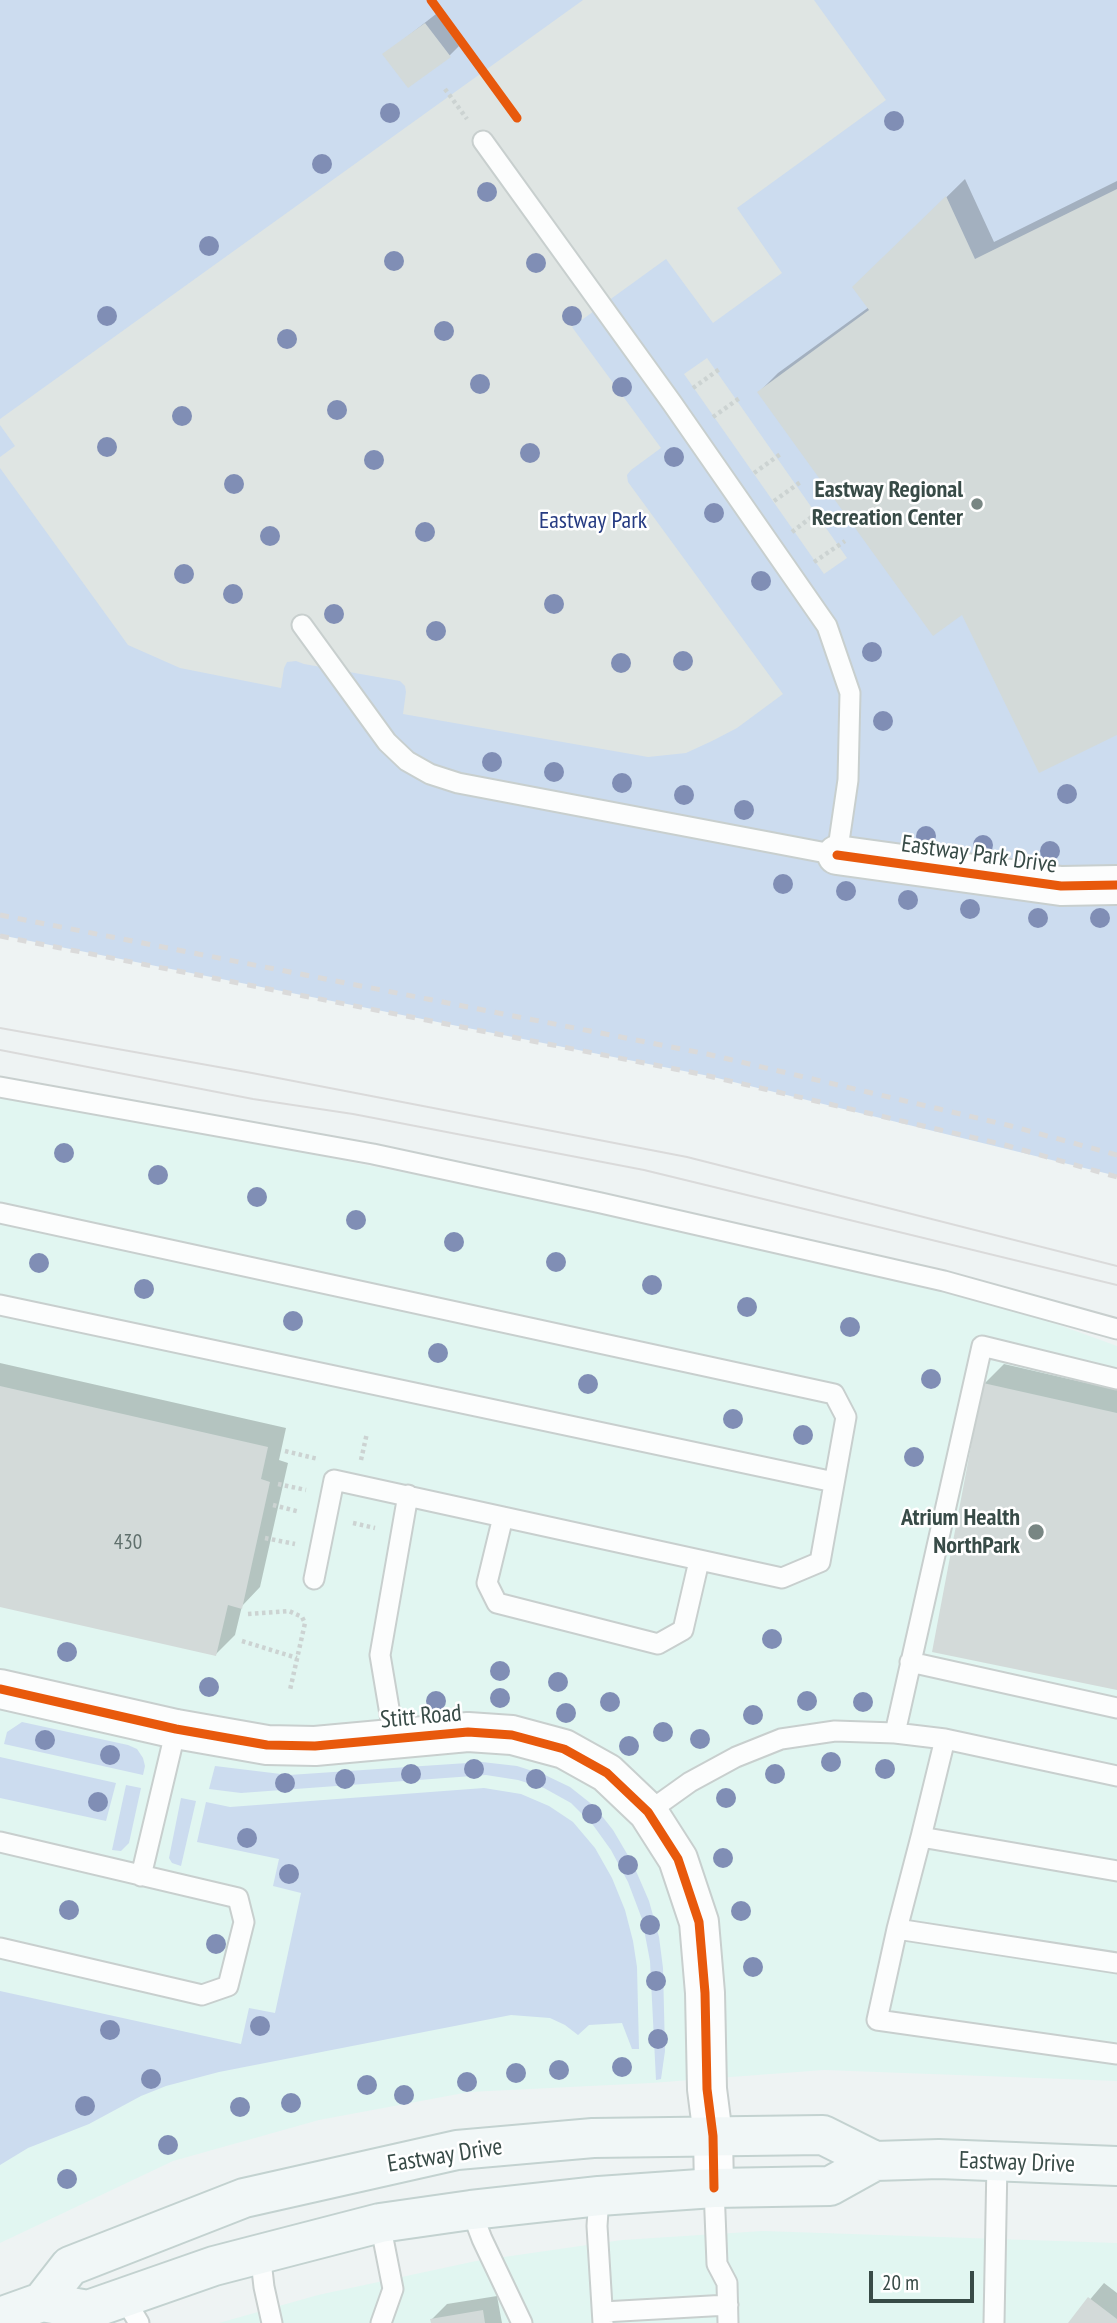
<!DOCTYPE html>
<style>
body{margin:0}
#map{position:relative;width:1117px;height:2323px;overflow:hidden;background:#eef3f3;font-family:"PT Sans Narrow",sans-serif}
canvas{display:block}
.scale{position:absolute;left:869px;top:2271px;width:105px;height:32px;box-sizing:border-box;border:4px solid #384b47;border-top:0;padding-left:9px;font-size:21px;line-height:24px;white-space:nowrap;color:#384b47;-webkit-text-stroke:5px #fff;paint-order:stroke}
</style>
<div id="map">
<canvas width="1117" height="2323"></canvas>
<div class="scale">20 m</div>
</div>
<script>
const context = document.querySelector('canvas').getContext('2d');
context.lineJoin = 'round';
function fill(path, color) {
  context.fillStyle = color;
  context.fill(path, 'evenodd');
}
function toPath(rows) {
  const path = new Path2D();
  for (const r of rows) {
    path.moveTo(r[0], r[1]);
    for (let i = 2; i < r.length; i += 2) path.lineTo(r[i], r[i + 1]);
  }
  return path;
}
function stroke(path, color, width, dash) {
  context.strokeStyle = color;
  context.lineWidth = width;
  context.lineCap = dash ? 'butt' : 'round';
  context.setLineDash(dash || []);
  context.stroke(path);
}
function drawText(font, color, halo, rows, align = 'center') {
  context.font = font + ' "PT Sans Narrow",sans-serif';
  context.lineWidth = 5;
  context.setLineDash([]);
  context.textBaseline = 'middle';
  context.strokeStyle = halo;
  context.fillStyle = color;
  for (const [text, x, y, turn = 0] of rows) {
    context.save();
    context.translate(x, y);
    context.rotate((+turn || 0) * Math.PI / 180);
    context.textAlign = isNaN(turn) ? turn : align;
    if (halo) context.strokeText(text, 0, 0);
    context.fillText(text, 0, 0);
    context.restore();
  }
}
const commercial = toPath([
 [0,1093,514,1194,952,1293,1004,1305,1117,1346,1117,2081,824,2070,651,2083,469,2092,319,2120,173,2161,0,2243],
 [763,2231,1117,2243,1117,2323,219,2323,318,2295,476,2261,622,2240]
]);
const green = toPath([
 [0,0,1117,0,1117,1176,709,1076,0,935],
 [22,1722,128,1745,137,1749,143,1758,145,1766,143,1775,4,1744,7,1732],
 [0,1757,116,1783,106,1821,0,1798],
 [482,1762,517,1766,545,1775,570,1787,594,1806,613,1830,633,1864,649,1901,659,1937,663,1968,665,2051,661,2079,656,2080,650,1961,642,1919,628,1882,611,1850,593,1825,571,1803,544,1788,518,1780,486,1775,241,1793,209,1789,215,1766,289,1775],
 [126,1785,141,1788,129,1843,121,1851,112,1850],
 [484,1788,521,1794,549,1806,573,1822,595,1848,612,1878,625,1910,633,1941,637,1967,639,2049,632,2049,622,2023,589,2025,578,2035,565,2025,550,2018,511,2015,219,2072,166,2086,141,2096,89,2124,28,2148,0,2165,0,1991,241,2044,249,2008,275,2013,301,1893,273,1886,279,1859,197,1842,206,1802,230,1807],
 [181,1798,196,1801,181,1866,172,1863,169,1858]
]);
const parking = toPath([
 [583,0,814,0,886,100,737,208,782,273,713,323,666,259,572,327,661,448,631,470,627,475,628,482,783,694,737,728,712,741,686,753,648,757,403,714,406,692,405,686,400,681,304,664,296,661,287,662,284,668,281,688,180,668,128,645,0,468,0,457,15,446,0,425,0,419],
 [707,358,847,558,824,574,684,374]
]);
const shadow = toPath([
 [436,14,459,46,449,56,385,54],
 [965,179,994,242,1117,181,1117,733,962,612,759,392,778,373,869,307,855,287],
 [0,1363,286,1428,279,1460,288,1463,260,1587,242,1606,235,1635,216,1654,0,1605],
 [1004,1364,1117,1390,1117,1688,985,1383],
 [1104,2283,1117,2293,1117,2323,1070,2323],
 [497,2296,502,2323,433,2323,432,2319,447,2304]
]);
const building = toPath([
 [425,23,451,57,408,88,382,54],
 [1117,189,1117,735,1039,773,962,615,933,636,757,392,869,310,852,287,946,196,975,259],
 [983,1383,1117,1413,1117,1690,932,1652],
 [0,1386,268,1447,261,1479,270,1482,242,1609,228,1605,216,1656,0,1607],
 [1088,2297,1117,2319,1117,2323,1068,2323],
 [483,2310,485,2323,431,2323,430,2319]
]);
const path = toPath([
 [445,89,467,119],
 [693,388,721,368],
 [713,417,741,397],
 [754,473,782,453],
 [774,501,802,481],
 [792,532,822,509],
 [814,562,845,541],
 [285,1451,318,1459],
 [361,1460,367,1433],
 [278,1484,306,1490],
 [273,1505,300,1512],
 [353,1523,375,1528],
 [265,1538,295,1544],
 [248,1614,289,1611,302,1617,305,1623,290,1690],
 [242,1641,297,1658]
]);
const lane = toPath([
 [302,625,387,742,407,761,430,774,458,783,837,855,848,780,850,693,827,626,672,403,483,141],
 [0,1087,373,1154,601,1203,944,1281,1117,1329],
 [0,1213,834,1394,846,1417,820,1562,782,1578,334,1480,314,1579],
 [0,1305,834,1482],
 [503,1517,487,1583,497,1603,658,1644,683,1630,699,1561],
 [910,1662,1117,1708],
 [895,1733,982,1346,1117,1379],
 [394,1738,380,1655,408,1495],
 [648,1812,690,1782,736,1757,781,1739,835,1731,895,1733,945,1739,1117,1776],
 [921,1837,945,1739],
 [0,1842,238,1898,244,1922,228,1986,202,1995,0,1948],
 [1117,1871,921,1837,897,1929,877,2020,1117,2054],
 [141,1876,176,1729],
 [897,1929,1117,1963],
 [714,2188,717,2264,727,2283,728,2323],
 [599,2196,597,2226,603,2323],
 [471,2210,482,2239,522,2323],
 [380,2223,393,2289,381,2323],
 [260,2252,264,2287,272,2323],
 [124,2298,139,2323],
 [603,2312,728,2305],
 [994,2323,997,2162]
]);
const street = toPath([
 [837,855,1061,886,1117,885],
 [0,1689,176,1729,267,1745,315,1746,468,1732,512,1735,564,1749,607,1773,648,1812,678,1859,699,1922,705,1993,707,2089,713,2136,714,2188]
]);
const secondary = toPath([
 [42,2302,70,2266,244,2198,457,2150,593,2138,823,2135,875,2161,939,2159,1117,2166],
 [0,2317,42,2302,88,2310,214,2266,380,2223,471,2210,599,2196,714,2188,830,2186,875,2161]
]);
const tram = toPath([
 [0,1028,252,1073,687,1157,1117,1266],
 [0,1050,253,1099,353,1114,644,1170,1117,1285]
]);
const rail = toPath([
 [0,915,707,1054,1011,1126,1117,1155],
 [0,936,700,1074,1005,1145,1117,1177]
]);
const cycleway = toPath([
 [431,0,517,118],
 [837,855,1061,886,1117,885],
 [0,1689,176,1729,267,1745,315,1746,468,1732,512,1735,564,1749,607,1773,648,1812,678,1859,699,1922,705,1993,707,2089,713,2136,714,2188]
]);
const trees = [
 [390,113],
 [894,121],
 [322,164],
 [487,192],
 [209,246],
 [394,261],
 [536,263],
 [107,316],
 [572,316],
 [444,331],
 [287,339],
 [480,384],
 [622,387],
 [337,410],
 [182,416],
 [107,447],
 [530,453],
 [674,457],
 [374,460],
 [234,484],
 [714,513],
 [425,532],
 [270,536],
 [184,574],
 [761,581],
 [233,594],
 [554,604],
 [334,614],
 [436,631],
 [872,652],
 [683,661],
 [621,663],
 [883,721],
 [492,762],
 [554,772],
 [622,783],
 [1067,794],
 [684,795],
 [744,810],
 [926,836],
 [983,845],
 [1050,851],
 [783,884],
 [846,891],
 [908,900],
 [970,909],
 [1038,918],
 [1100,918],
 [64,1153],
 [158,1175],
 [257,1197],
 [356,1220],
 [454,1242],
 [556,1262],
 [39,1263],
 [652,1285],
 [144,1289],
 [747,1307],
 [293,1321],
 [850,1327],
 [438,1353],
 [931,1379],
 [588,1384],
 [733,1419],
 [803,1435],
 [914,1457],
 [772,1639],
 [67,1652],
 [500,1671],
 [558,1682],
 [209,1687],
 [500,1698],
 [436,1701],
 [807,1701],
 [610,1702],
 [863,1702],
 [566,1713],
 [753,1715],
 [663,1732],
 [700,1739],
 [45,1740],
 [629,1746],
 [110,1755],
 [831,1762],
 [474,1769],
 [885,1769],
 [411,1774],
 [775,1774],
 [345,1779],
 [536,1779],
 [285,1783],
 [726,1798],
 [98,1802],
 [592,1814],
 [247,1838],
 [723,1858],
 [628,1865],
 [289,1874],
 [69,1910],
 [741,1911],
 [650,1925],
 [216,1944],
 [753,1967],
 [656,1981],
 [260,2026],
 [110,2030],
 [658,2039],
 [622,2067],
 [559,2070],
 [516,2073],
 [151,2079],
 [467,2082],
 [367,2085],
 [404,2095],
 [291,2103],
 [85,2106],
 [240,2107],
 [168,2145],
 [67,2179]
];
const markers = [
 [977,504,7,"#788683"],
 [1036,1532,9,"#788683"]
];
const numberNames = [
 ["430",128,1543]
];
const poiNames = [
 ["Eastway Regional",963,490],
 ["Recreation Center",963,518],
 ["Atrium Health",1020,1518],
 ["NorthPark",1020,1546]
];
const parkNames = [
 ["Eastway Park",593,521]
];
const streetNames = [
 ["Eastway Park Drive",979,855,8],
 ["Stitt Road",421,1717,-5],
 ["Eastway Drive",445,2156,-9],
 ["Eastway Drive",1017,2163,2]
];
fill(commercial, '#e1f6f1');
fill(green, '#ccdcef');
fill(parking, '#dfe5e3');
fill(shadow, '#0003');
fill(building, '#d3dad9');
stroke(lane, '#c8cfce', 23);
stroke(street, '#c8cfce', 42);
stroke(secondary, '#c3d2d0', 42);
stroke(path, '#ccd3d2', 4.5, [3.5, 3.5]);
stroke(lane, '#fcfdfd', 19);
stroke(street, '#fcfdfd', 38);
stroke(secondary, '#f1f7f7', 38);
stroke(tram, '#dadada', 2);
stroke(rail, '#dadada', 5, [9, 9]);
stroke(cycleway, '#e8590c', 9);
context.fillStyle = '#808eb5';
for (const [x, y] of trees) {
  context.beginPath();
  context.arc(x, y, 10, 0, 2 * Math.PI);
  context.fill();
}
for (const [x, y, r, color] of markers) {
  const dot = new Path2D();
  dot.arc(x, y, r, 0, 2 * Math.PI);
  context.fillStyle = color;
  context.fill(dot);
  stroke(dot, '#fff', 2.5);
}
drawText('21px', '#60706d', null, numberNames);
drawText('bold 24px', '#384b47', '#fff', poiNames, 'right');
drawText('24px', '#263b82', '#fff', parkNames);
drawText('24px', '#384b47', '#fff', streetNames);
</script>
